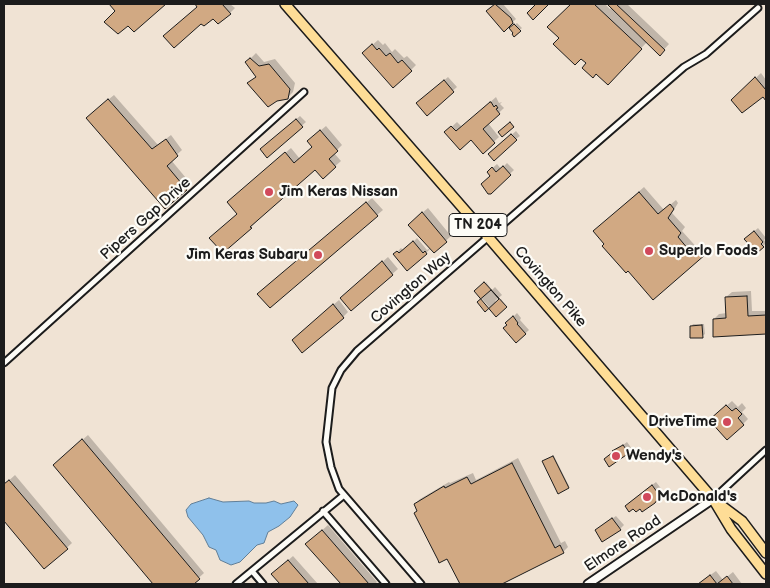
<!DOCTYPE html>
<style>
body{margin:0}
#map{position:relative;width:770px;height:588px;overflow:hidden;background:#f0e3d4;font-family:"Balsamiq Sans",sans-serif}
canvas{display:block}
.frame{position:absolute;inset:0;border:5px solid #1c1c1c;pointer-events:none}
</style>
<div id="map">
<canvas width="770" height="588"></canvas>
<div class="frame"></div>
</div>
<script>
const context = document.querySelector('canvas').getContext('2d');
context.lineJoin = 'round';
function fill(path, color) {
  context.fillStyle = color;
  context.fill(path, 'evenodd');
}
function toPath(rows) {
  const path = new Path2D();
  for (const r of rows) {
    path.moveTo(r[0], r[1]);
    for (let i = 2; i < r.length; i += 2) path.lineTo(r[i], r[i + 1]);
  }
  return path;
}
function stroke(path, color, width, dash) {
  context.strokeStyle = color;
  context.lineWidth = width;
  context.lineCap = dash ? 'butt' : 'round';
  context.setLineDash(dash || []);
  context.stroke(path);
}
function drawText(font, color, halo, rows, align = 'center') {
  context.font = font + ' "Balsamiq Sans",sans-serif';
  context.lineWidth = 4.5;
  context.setLineDash([]);
  context.textBaseline = 'middle';
  context.strokeStyle = halo;
  context.fillStyle = color;
  for (const [text, x, y, turn = 0] of rows) {
    context.save();
    context.translate(x, y);
    context.rotate((+turn || 0) * Math.PI / 180);
    context.textAlign = isNaN(turn) ? turn : align;
    if (halo) context.strokeText(text, 0, 0);
    context.fillText(text, 0, 0);
    context.restore();
  }
}
const water = toPath([
 [209,498,223,502,249,501,254,503,266,503,274,501,281,504,294,501,298,505,290,517,279,526,268,532,264,543,257,545,240,562,231,565,220,560,216,550,209,547,203,535,188,517,186,510,191,504,209,498]
]);
const shadow = toPath([
 [111,4,164,4,134,30],
 [196,4,230,4,235,8,230,13,198,6],
 [496,4,503,4,516,19,504,30,488,11],
 [572,4,605,4,610,9,612,7,608,4,627,4,669,44,660,54,647,42,608,83,549,27],
 [517,23,522,28,514,35,515,33,511,28],
 [378,40,383,45,385,43,392,52,395,49,404,58,407,56,416,65,411,70,369,48],
 [256,53,264,62,275,59,295,83,293,92,287,98,249,83,257,76,247,62],
 [761,73,766,80,766,99,763,95,733,100],
 [448,77,457,87,427,114,421,100],
 [114,95,158,145,171,135,182,150,171,160,191,184,186,189,92,113],
 [496,97,499,103,502,102,500,104,504,108,488,123,499,137,483,152,471,138,446,132,457,122,462,127],
 [300,116,306,122,267,156,265,146],
 [326,126,342,145,334,153,341,161,323,177,316,169,255,221,256,222,251,227,223,252,239,214,234,197,291,148,300,159,314,147,314,136],
 [516,131,520,136,516,139,494,150],
 [507,163,514,170,493,190,492,176,488,172,497,164,501,169],
 [644,187,664,210,676,200,678,203,672,213,685,227,682,231,700,251,710,248,653,299,605,244,600,226],
 [372,198,383,210,377,215,264,289],
 [428,208,451,236,434,252,431,248,426,253,395,254,401,248,404,251,417,238,427,250,430,248,415,219],
 [758,228,766,238,764,240,766,243,757,252,750,235],
 [388,257,398,269,352,309,347,293],
 [486,282,492,290,495,287,502,295,495,301,497,303,501,299,506,306,496,315,475,291],
 [751,291,752,311,766,311,766,333,715,336,714,319,719,314,727,313,726,297,732,292],
 [339,300,348,312,343,317,298,335],
 [517,313,521,318,520,320,529,330,516,342,507,323],
 [693,324,704,324,705,334,702,336,691,327],
 [732,401,738,407,742,403,746,408,742,412,748,419,743,424,716,415],
 [88,435,204,573,192,584,156,584,54,465],
 [627,442,632,449,629,453,609,456],
 [554,456,569,486,559,492,544,461],
 [518,458,561,543,565,541,568,547,563,552,499,584,462,584,448,557,415,504,420,499,449,482,450,483,473,473,476,480],
 [15,475,72,543,45,568,4,519,4,485],
 [656,482,663,491,655,502,641,507,630,502],
 [616,516,624,525,620,529,601,526],
 [328,525,377,582,375,584,342,584,307,544],
 [293,556,318,584,282,584,273,574],
 [716,571,723,580,733,572,742,584,698,584]
]);
const building = toPath([
 [109,4,166,4,134,32,128,26,118,34,104,22,115,11,109,4],
 [195,4,222,4,231,14,218,24,213,19,204,26,201,24,174,48,163,36,197,7,195,4],
 [495,4,511,18,513,23,504,32,486,11,495,4],
 [536,4,549,4,533,20,527,13,536,4],
 [571,4,594,4,642,49,608,85,596,74,593,78,582,68,586,63,581,59,575,65,553,44,559,38,547,27,571,4],
 [607,4,616,4,665,50,660,56,607,4],
 [514,24,521,31,514,37,512,34,513,33,509,28,514,24],
 [372,44,377,50,379,48,386,56,390,53,398,63,402,60,412,71,393,88,362,53,372,44],
 [250,58,259,66,269,64,290,89,288,99,277,101,268,107,247,83,256,77,245,62,250,58],
 [755,77,766,90,766,101,763,97,742,113,731,100,755,77],
 [444,80,454,92,427,116,416,103,444,80],
 [108,99,152,149,166,139,178,156,167,166,187,190,165,209,86,118,108,99],
 [490,102,491,102,494,107,496,105,498,108,496,109,500,114,483,129,495,143,483,154,471,140,460,150,444,132,451,126,456,131,490,102],
 [296,119,303,127,267,158,260,149,296,119],
 [510,122,514,127,502,137,498,132,510,122],
 [320,130,338,151,329,159,336,167,323,179,315,170,250,227,252,228,223,253,209,238,237,214,227,202,285,152,294,163,312,147,307,141,320,130],
 [511,134,517,140,494,161,488,154,511,134],
 [503,166,511,175,491,194,488,194,481,184,490,176,487,172,492,167,496,172,503,166],
 [639,192,658,214,670,204,674,209,668,218,681,233,678,237,694,256,704,252,706,254,653,300,628,271,626,273,602,246,604,244,593,231,639,192],
 [366,202,378,216,270,308,257,294,366,202],
 [422,212,447,242,434,253,408,225,422,212],
 [754,231,763,242,761,244,764,247,757,253,744,239,754,231],
 [413,241,423,253,425,251,427,254,407,271,393,254,397,251,399,253,413,241],
 [382,261,393,275,351,311,340,298,382,261],
 [484,282,507,307,496,317,474,291,484,282],
 [491,290,499,299,485,312,477,302,491,290],
 [747,296,748,316,766,315,766,334,713,337,713,319,726,318,725,297,747,296],
 [333,304,344,318,302,353,292,340,333,304],
 [513,316,518,323,517,324,526,334,516,343,503,328,507,325,505,323,513,316],
 [702,325,703,338,690,338,690,326,702,325],
 [726,405,732,411,736,408,742,414,738,418,744,425,727,440,709,420,726,405],
 [82,439,200,579,194,584,153,584,53,465,82,439],
 [623,445,629,453,609,467,604,459,613,452,612,451,623,445],
 [553,456,569,488,558,494,542,461,553,456],
 [512,463,555,548,560,545,564,553,502,584,460,584,447,559,439,563,438,560,414,513,417,511,414,504,444,486,445,488,467,477,471,484,512,463],
 [9,480,68,549,44,569,4,521,4,484,9,480],
 [652,485,660,496,656,499,657,500,655,503,642,512,640,509,636,512,633,509,629,512,625,506,652,485],
 [612,518,621,530,602,542,595,530,612,518],
 [322,530,369,584,341,584,305,544,322,530],
 [288,560,309,584,280,584,271,574,288,560],
 [710,575,717,584,727,576,733,584,698,584,710,575]
]);
const minor = toPath([
 [4,363,304,92],
 [713,499,766,450],
 [323,511,386,584],
 [252,571,263,584],
 [236,584,344,495],
 [421,584,339,489,331,467,326,442,332,388,341,370,357,351,684,67,706,54,758,8]
]);
const tertiary = toPath([
 [588,584,713,499]
]);
const primary = toPath([
 [285,4,489,238,713,499,731,529,766,574],
 [718,503,742,521,766,553]
]);
const markers = [
 [269,192,5,"#d1495b"],
 [649,251,5,"#d1495b"],
 [318,255,5,"#d1495b"],
 [727,422,5,"#d1495b"],
 [616,456,5,"#d1495b"],
 [647,497,5,"#d1495b"]
];
const shields = [
 [478,225,58]
];
const shieldNames = [
 ["TN 204",478,225]
];
const poiNames = [
 ["Jim Keras Nissan",279,192],
 ["Superlo Foods",659,251],
 ["Jim Keras Subaru",308,255,"right"],
 ["DriveTime",717,422,"right"],
 ["Wendy's",626,456],
 ["McDonald's",657,497]
];
const streetNames = [
 ["Pipers Gap Drive",146,219,-42],
 ["Covington Pike",550,287,49],
 ["Covington Way",411,288,-41],
 ["Elmore Road",623,544,-34]
];
fill(water, '#8fc1eb');
stroke(water, '#617f98', 1);
fill(shadow, '#0003');
fill(building, '#d1a983');
stroke(building, '#1c1c1c', 1);
stroke(minor, '#1c1c1c', 9);
stroke(tertiary, '#1c1c1c', 11);
stroke(primary, '#1c1c1c', 12);
stroke(minor, '#fdfcf7', 5);
stroke(tertiary, '#fdfcf7', 7);
stroke(primary, '#fedd96', 9);
for (const [x, y, r, color] of markers) {
  const dot = new Path2D();
  dot.arc(x, y, r, 0, 2 * Math.PI);
  context.fillStyle = color;
  context.fill(dot);
  stroke(dot, '#fdfcf7', 2);
}
for (const [x, y, w] of shields) {
  const box = new Path2D();
  box.roundRect(x - w / 2, y - 11.5, w, 23, 4);
  context.fillStyle = '#fdfcf7';
  context.fill(box);
  stroke(box, '#1c1c1c', 1);
}
drawText('bold 14px', '#1c1c1c', null, shieldNames);
drawText('bold 15px', '#1c1c1c', '#fdfcf7', poiNames, 'left');
drawText('15px', '#1c1c1c', '#fdfcf7', streetNames);
</script>
